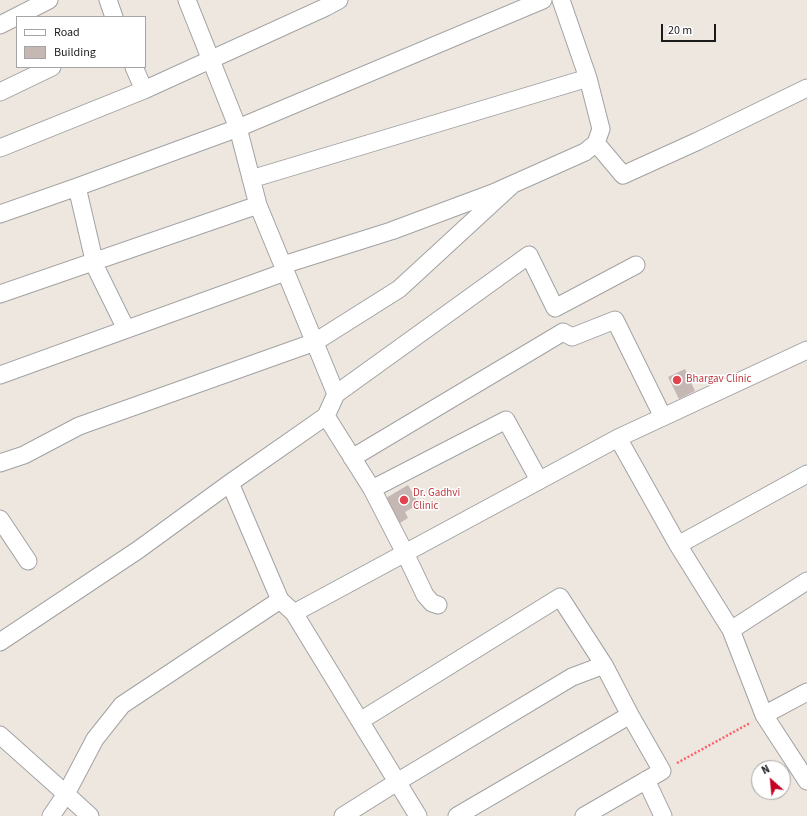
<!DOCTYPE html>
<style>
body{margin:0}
#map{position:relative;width:807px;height:816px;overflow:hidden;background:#ede7e0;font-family:"Source Sans 3",sans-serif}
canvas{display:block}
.legend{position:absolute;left:16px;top:16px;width:130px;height:52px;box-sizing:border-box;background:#fff;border:1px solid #a4a4a4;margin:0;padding:5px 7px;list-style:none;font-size:12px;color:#1b1b1b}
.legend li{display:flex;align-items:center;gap:8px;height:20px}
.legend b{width:20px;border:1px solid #a4a4a4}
.north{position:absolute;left:751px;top:760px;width:40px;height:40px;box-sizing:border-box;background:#fff;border:1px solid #a4a4a4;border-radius:50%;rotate:333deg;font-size:11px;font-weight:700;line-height:16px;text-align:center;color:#1b1b1b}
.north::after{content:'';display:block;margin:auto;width:14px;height:18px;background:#c60021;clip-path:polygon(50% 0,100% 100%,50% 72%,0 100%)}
.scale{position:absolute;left:661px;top:24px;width:55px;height:18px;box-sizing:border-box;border:2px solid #1b1b1b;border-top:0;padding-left:5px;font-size:12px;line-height:14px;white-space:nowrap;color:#1b1b1b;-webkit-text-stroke:3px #fff;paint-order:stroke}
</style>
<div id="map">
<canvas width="807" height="816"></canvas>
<ul class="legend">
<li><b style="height:5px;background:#fff"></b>Road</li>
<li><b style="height:11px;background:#c5b8b4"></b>Building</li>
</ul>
<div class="north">N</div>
<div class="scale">20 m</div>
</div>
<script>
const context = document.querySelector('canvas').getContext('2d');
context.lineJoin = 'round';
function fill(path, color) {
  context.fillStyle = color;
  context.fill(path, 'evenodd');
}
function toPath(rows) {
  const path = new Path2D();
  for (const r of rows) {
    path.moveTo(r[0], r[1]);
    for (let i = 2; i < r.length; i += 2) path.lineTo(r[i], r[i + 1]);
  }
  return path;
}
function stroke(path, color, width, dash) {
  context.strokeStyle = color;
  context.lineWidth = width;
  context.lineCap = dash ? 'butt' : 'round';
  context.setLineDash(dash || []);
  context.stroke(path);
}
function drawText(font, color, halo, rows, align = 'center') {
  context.font = font + ' "Source Sans 3",sans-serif';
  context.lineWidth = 3;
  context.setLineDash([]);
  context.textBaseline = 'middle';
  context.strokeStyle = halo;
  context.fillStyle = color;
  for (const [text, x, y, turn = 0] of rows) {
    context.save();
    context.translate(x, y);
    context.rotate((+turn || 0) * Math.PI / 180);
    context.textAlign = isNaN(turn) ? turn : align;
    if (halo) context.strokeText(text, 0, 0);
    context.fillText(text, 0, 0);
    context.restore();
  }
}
const building = toPath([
 [685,369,695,391,679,399,668,377],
 [408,485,419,504,405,512,408,518,400,523,386,498]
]);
const path = toPath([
 [677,763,750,723]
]);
const minor = toPath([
 [108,0,114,17],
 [187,0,238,128,258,205,336,394],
 [0,25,49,0],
 [134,67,144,90],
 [0,92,52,67],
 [596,143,623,175,698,141,807,88],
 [0,148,144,90,326,7,339,0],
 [251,179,588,78],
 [77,187,94,260,93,262,126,329],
 [0,214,77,187,238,128,543,0],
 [283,265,391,231,493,193,585,152,596,143,601,129,588,78,561,0],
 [0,294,258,205],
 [0,375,285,272],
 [326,416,372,489,405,553,425,595,432,603,438,605],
 [618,438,678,545,731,630,764,715,807,781],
 [352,458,563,332,572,337,615,320,663,417],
 [0,463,24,455,79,426,315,342,399,289,512,185],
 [230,483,280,600],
 [372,489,506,420,539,480],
 [0,519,28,561],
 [678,545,807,474],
 [294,613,618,438,807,350],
 [731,630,807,581],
 [0,642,138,550,230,483,326,416,336,394,529,255,555,308,636,265],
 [764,715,807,692],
 [360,721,560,597,604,665,630,715,457,816],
 [0,735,66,794,51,816],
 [646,780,663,816],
 [90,816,66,794,95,739,122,705,280,600,294,613,418,816],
 [343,816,397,782,572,677,604,665],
 [584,816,662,771,630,715]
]);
const markers = [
 [677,380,5,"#e0444e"],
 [404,500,5,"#e0444e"]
];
const healthNames = [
 ["Bhargav Clinic",686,380],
 ["Dr. Gadhvi",413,494],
 ["Clinic",413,507]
];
fill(building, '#c5b8b4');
stroke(minor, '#a2a2a2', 19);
stroke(path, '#fe616a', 2.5, [2, 2]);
stroke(minor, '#fff', 17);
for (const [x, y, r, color] of markers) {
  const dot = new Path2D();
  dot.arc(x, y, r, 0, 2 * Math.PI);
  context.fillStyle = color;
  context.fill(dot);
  stroke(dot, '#fff', 1.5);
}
drawText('11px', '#be3a42', '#fff', healthNames, 'left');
</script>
